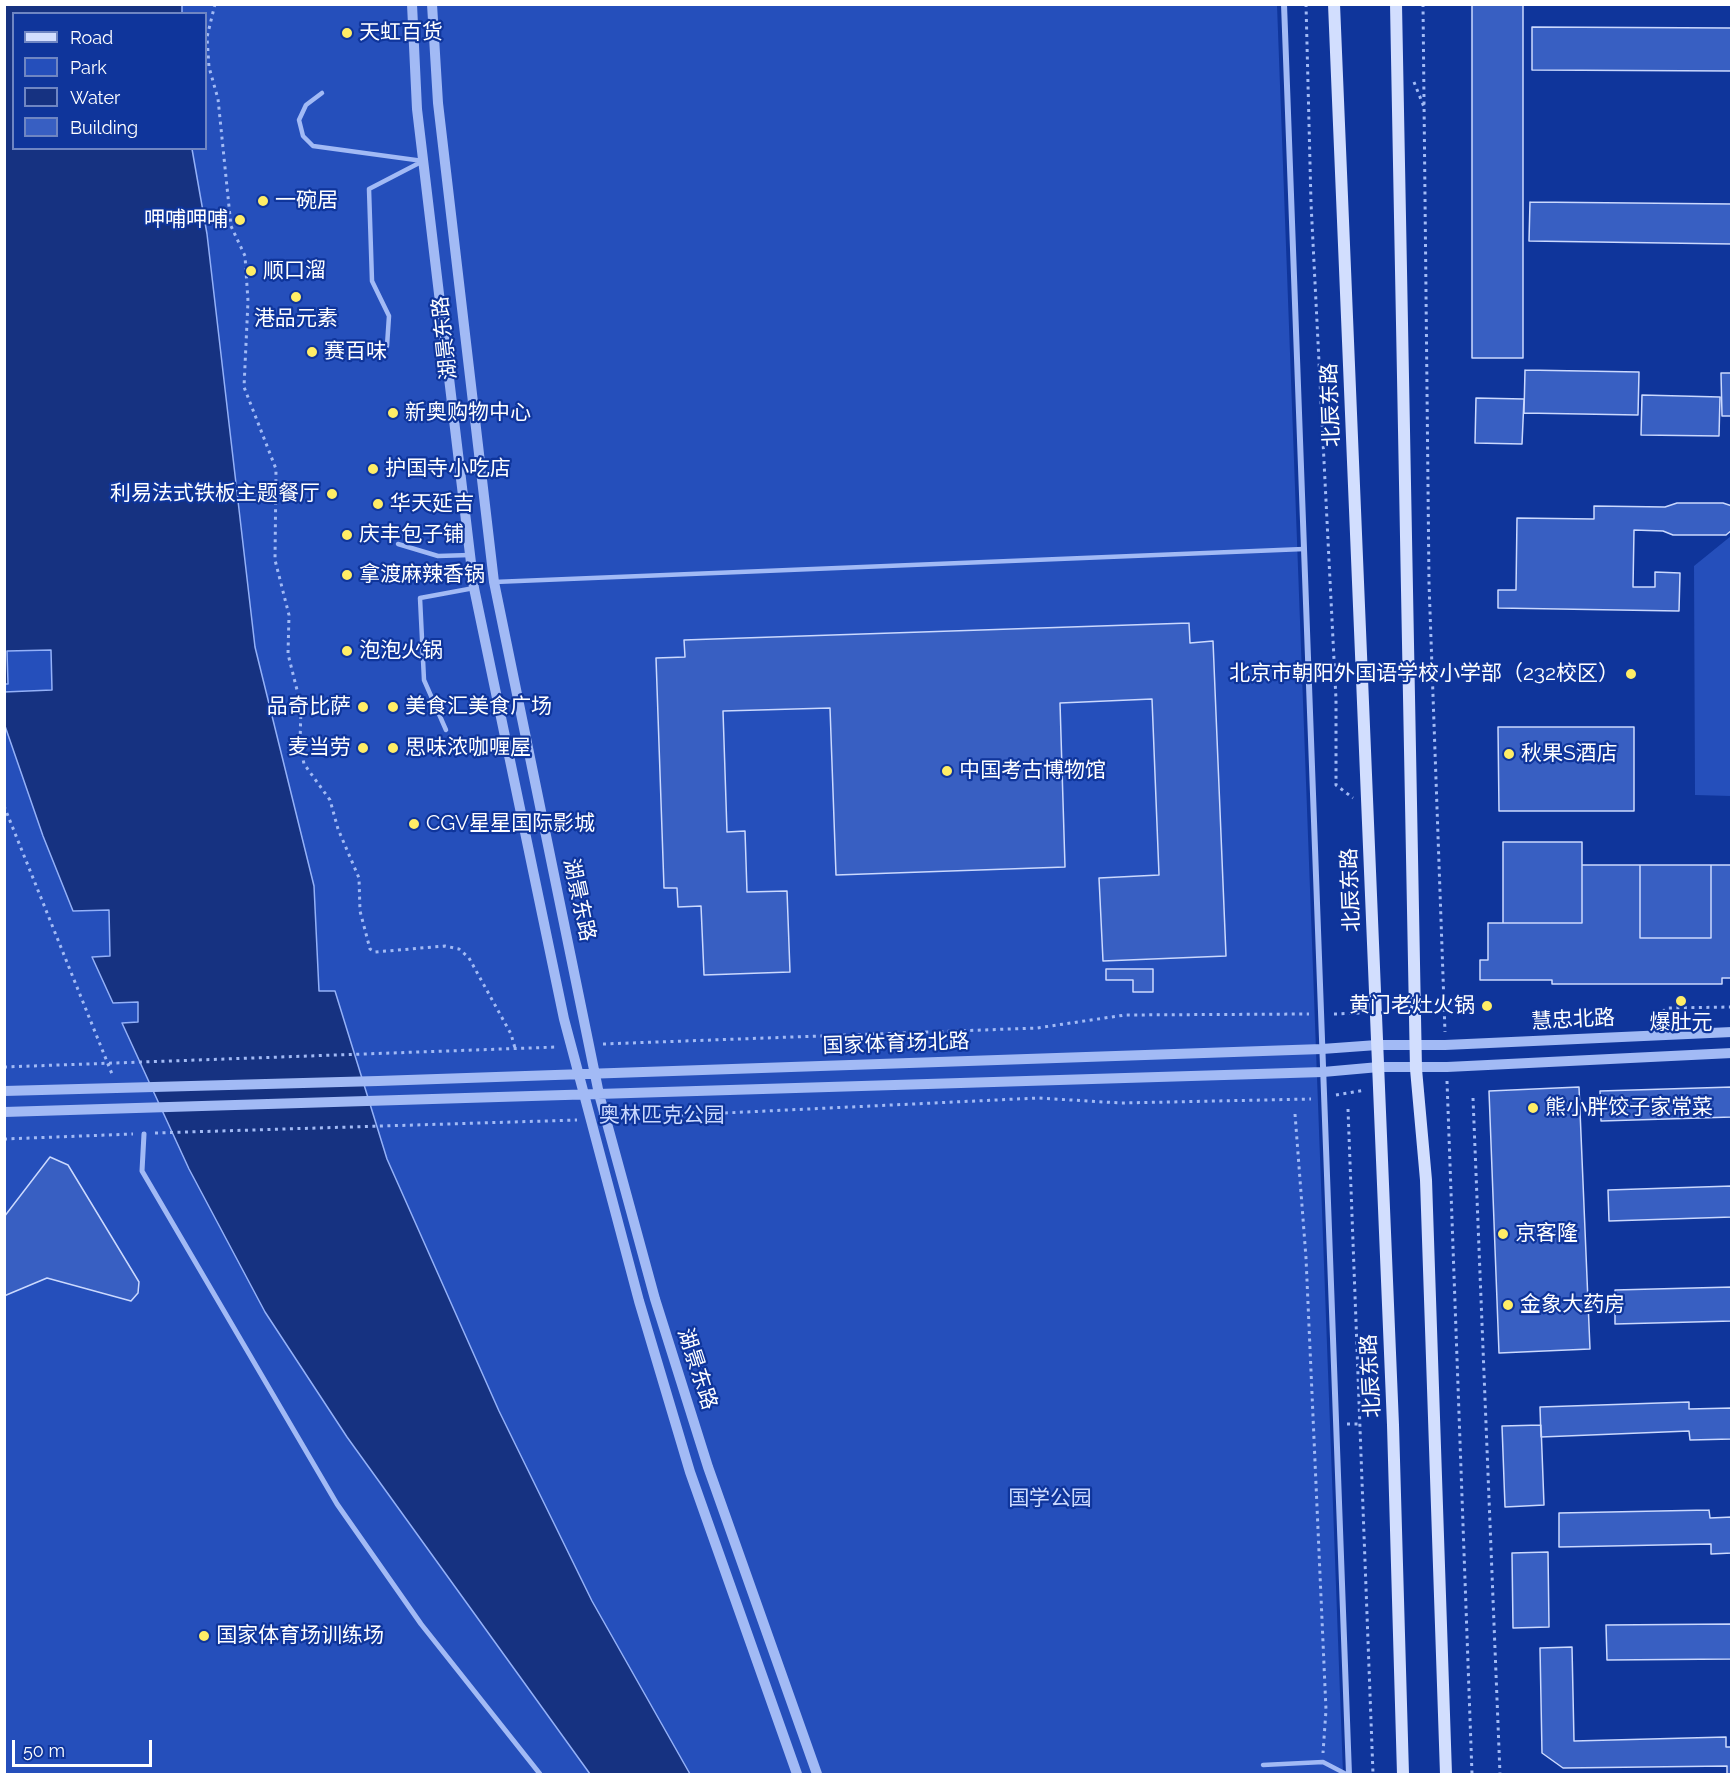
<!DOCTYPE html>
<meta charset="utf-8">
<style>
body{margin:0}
#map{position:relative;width:1736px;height:1779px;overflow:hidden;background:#0f359b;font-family:Raleway,sans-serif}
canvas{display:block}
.frame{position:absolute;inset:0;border:6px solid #fff;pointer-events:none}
.legend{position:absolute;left:12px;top:12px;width:195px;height:138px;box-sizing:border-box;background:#0f359b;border:2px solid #6f86c3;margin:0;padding:8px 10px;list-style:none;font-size:18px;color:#fff}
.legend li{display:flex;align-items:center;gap:12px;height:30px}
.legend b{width:30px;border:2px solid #6f86c3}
.scale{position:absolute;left:12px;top:1740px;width:140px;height:27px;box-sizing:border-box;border:3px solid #fff;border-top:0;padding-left:8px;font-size:18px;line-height:21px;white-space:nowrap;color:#fff;-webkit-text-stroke:4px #0f359b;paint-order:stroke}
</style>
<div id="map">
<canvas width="1736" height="1779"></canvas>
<div class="frame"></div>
<ul class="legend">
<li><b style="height:8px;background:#d2defe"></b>Road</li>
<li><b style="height:16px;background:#254fbb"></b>Park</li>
<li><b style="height:16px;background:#163281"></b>Water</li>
<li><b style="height:16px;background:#385fc2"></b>Building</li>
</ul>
<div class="scale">50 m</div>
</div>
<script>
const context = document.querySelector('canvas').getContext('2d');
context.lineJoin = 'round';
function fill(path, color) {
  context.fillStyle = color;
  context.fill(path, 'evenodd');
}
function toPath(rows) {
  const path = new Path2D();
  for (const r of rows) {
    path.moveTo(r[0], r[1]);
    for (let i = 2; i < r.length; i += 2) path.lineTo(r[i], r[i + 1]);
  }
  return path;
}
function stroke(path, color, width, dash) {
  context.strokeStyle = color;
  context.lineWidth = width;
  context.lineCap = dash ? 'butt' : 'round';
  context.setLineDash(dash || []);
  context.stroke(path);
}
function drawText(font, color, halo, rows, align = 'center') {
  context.font = font + ' Raleway,"Noto Sans SC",sans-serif';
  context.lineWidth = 4.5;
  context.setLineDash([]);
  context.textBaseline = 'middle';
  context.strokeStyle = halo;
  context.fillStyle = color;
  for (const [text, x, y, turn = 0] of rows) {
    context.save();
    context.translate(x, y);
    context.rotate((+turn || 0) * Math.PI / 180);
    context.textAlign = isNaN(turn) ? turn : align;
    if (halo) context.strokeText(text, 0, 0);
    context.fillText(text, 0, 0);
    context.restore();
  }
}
const green = toPath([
 [5,5,1277,5,1343,1774,5,1774],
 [14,14,206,14,206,148,14,148],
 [1731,536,1731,796,1695,795,1694,566]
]);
const water = toPath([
 [5,5,182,5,182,13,14,14,14,148,192,149,207,234,255,647,314,886,319,991,335,991,387,1159,499,1411,592,1601,690,1774,590,1774,347,1437,265,1312,189,1169,122,1023,138,1022,138,1002,113,1003,92,957,110,956,109,910,73,911,43,836,5,726,4,692,52,690,51,650,7,651,8,684,5,684,5,5]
]);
const building = toPath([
 [1472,4,1523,4,1523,358,1472,358,1472,4],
 [1532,27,1732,28,1732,71,1532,70,1532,27],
 [1530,202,1732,204,1732,244,1529,241,1530,202],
 [1525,370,1639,372,1638,415,1524,413,1525,370],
 [1721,373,1732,373,1732,416,1722,416,1721,373],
 [1642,395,1720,397,1719,436,1641,435,1642,395],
 [1476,398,1524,399,1522,444,1475,443,1476,398],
 [1677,503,1723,503,1732,506,1732,530,1726,535,1673,535,1663,531,1634,530,1633,587,1655,587,1655,572,1680,573,1679,611,1498,608,1498,590,1516,590,1517,518,1594,519,1594,506,1665,507,1677,503],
 [1189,623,1190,643,1213,641,1226,956,1103,961,1099,878,1159,875,1152,699,1060,703,1065,867,836,875,830,708,723,711,727,832,745,831,747,892,787,891,790,972,704,975,701,906,678,907,677,888,664,888,656,658,685,657,684,640,1189,623],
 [1498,727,1634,727,1634,811,1499,811,1498,727],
 [1503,842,1582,842,1582,923,1503,923,1503,842],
 [1582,865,1640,865,1640,938,1711,938,1711,865,1732,865,1732,978,1722,978,1722,984,1552,984,1552,980,1480,980,1480,960,1488,960,1488,923,1582,923,1582,865],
 [1640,865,1711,865,1711,938,1640,938,1640,865],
 [1106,969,1153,969,1153,992,1133,992,1133,980,1106,980,1106,969],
 [1579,1087,1590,1349,1499,1353,1489,1091,1579,1087],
 [1732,1087,1732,1117,1601,1121,1600,1091,1732,1087],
 [50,1157,68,1165,139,1282,138,1293,131,1301,47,1278,4,1296,4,1217,50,1157],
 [1732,1186,1732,1217,1609,1221,1608,1190,1732,1186],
 [1732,1287,1732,1321,1615,1324,1615,1290,1732,1287],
 [1689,1402,1689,1409,1732,1408,1732,1439,1690,1440,1689,1431,1541,1437,1540,1407,1689,1402],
 [1541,1425,1544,1505,1505,1507,1502,1426,1541,1425],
 [1709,1510,1710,1518,1732,1517,1732,1553,1711,1554,1711,1544,1559,1547,1559,1513,1709,1510],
 [1548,1552,1549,1627,1513,1628,1512,1553,1548,1552],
 [1732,1624,1732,1659,1607,1660,1606,1625,1732,1624],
 [1572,1647,1574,1741,1726,1737,1726,1747,1732,1747,1732,1774,1727,1774,1727,1766,1563,1768,1542,1753,1540,1648,1572,1647]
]);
const path = toPath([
 [215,4,207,37,209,67,218,99,231,226,245,256,248,301,244,387,276,469,275,560,289,615,288,654,301,706,300,744,304,764,330,800,338,829,359,878,360,911,370,949,375,952,445,946,459,949,469,958,511,1034,515,1048],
 [1306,4,1311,203,1336,699,1336,785,1353,798],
 [1423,4,1429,583,1445,1032],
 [1414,82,1424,107],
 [4,806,112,1074],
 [1334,1014,1360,1013],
 [1651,1021,1667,1008,1732,1007],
 [603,1044,1037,1028,1125,1015,1309,1014],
 [4,1067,557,1047],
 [1447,1081,1472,1774],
 [1336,1095,1365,1090],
 [1473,1098,1500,1774],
 [1348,1109,1373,1774],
 [1295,1114,1306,1258,1326,1710,1323,1753],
 [620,1118,1038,1098,1121,1103,1311,1099],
 [155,1133,577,1120],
 [4,1139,133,1134],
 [1347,1424,1360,1424]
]);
const service = toPath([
 [322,93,306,105,299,120,303,136,313,146,423,161],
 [387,346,389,316,372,281,369,189,423,161],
 [398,544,438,556,470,555],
 [494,582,1304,549],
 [446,730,424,680,420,598,474,588],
 [1263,1765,1323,1762,1346,1774]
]);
const pedestrian = toPath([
 [144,1134,142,1171,337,1504,421,1624,540,1774]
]);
const minor = toPath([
 [1284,4,1349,1774]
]);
const tertiary = toPath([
 [412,4,417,109,474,588,564,1019,639,1301,690,1472,797,1774],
 [432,4,438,103,494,582,599,1094,655,1299,708,1467,817,1774],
 [4,1091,378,1081,1322,1049,1377,1045,1445,1045,1732,1032],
 [4,1112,1323,1072,1379,1067,1447,1067,1732,1053]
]);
const secondary = toPath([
 [1334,4,1393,1425,1403,1774],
 [1396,4,1416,1069,1426,1180,1446,1774]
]);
const markers = [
 [347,33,6,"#ffed66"],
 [263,201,6,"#ffed66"],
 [240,220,6,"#ffed66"],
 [251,271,6,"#ffed66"],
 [296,297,6,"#ffed66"],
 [312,352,6,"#ffed66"],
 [393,413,6,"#ffed66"],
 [373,469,6,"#ffed66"],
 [332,494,6,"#ffed66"],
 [378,504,6,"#ffed66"],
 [347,535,6,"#ffed66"],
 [347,575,6,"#ffed66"],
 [347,651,6,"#ffed66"],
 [1631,674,6,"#ffed66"],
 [363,707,6,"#ffed66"],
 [393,707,6,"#ffed66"],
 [363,748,6,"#ffed66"],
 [393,748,6,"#ffed66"],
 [1509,754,6,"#ffed66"],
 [947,771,6,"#ffed66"],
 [414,824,6,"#ffed66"],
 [1681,1001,6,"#ffed66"],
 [1487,1006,6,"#ffed66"],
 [1533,1108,6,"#ffed66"],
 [1503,1234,6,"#ffed66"],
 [1508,1305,6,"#ffed66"],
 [204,1636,6,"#ffed66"]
];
const poiNames = [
 ["天虹百货",359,33],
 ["一碗居",275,201],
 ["呷哺呷哺",228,220,"right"],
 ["顺口溜",263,271],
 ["港品元素",296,319,"center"],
 ["赛百味",324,352],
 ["新奥购物中心",405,413],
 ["护国寺小吃店",385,469],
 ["利易法式铁板主题餐厅",320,494,"right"],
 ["华天延吉",390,504],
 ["庆丰包子铺",359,535],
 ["拿渡麻辣香锅",359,575],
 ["泡泡火锅",359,651],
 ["北京市朝阳外国语学校小学部（232校区）",1619,674,"right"],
 ["品奇比萨",351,707,"right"],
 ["美食汇美食广场",405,707],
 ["麦当劳",351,748,"right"],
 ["思味浓咖喱屋",405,748],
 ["秋果S酒店",1521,754],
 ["中国考古博物馆",959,771],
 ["CGV星星国际影城",426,824],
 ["黄门老灶火锅",1475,1006,"right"],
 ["爆肚元",1681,1023,"center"],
 ["熊小胖饺子家常菜",1545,1108],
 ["京客隆",1515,1234],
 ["金象大药房",1520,1305],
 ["国家体育场训练场",216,1636]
];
const streetNames = [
 ["湖景东路",445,338,-96],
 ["北辰东路",1331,405,-92],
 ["北辰东路",1351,890,-92],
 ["湖景东路",579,900,78],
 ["慧忠北路",1573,1020,-3],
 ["国家体育场北路",896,1044,-2],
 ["湖景东路",697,1369,72],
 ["北辰东路",1371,1376,-93]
];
const parkNames = [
 ["奥林匹克公园",662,1116],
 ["国学公园",1050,1499]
];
fill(green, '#254fbb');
fill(water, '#163281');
stroke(water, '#94b1f8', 1.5);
fill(building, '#385fc2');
stroke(building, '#cbd9fe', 1.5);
stroke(path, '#a2baf5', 3, [3, 4.5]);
stroke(service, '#a2baf5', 4.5);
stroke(pedestrian, '#a2baf5', 5);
stroke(minor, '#a2baf5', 6);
stroke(tertiary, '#a2baf5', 10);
stroke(secondary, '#d2defe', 12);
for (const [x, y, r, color] of markers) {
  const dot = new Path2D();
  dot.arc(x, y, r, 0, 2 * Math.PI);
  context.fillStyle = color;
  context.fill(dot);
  stroke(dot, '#0f359b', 2);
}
drawText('21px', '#fff', '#0f359b', poiNames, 'left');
drawText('21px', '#fff', '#0f359b', streetNames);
drawText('21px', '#cbd9fe', '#0f359b', parkNames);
</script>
